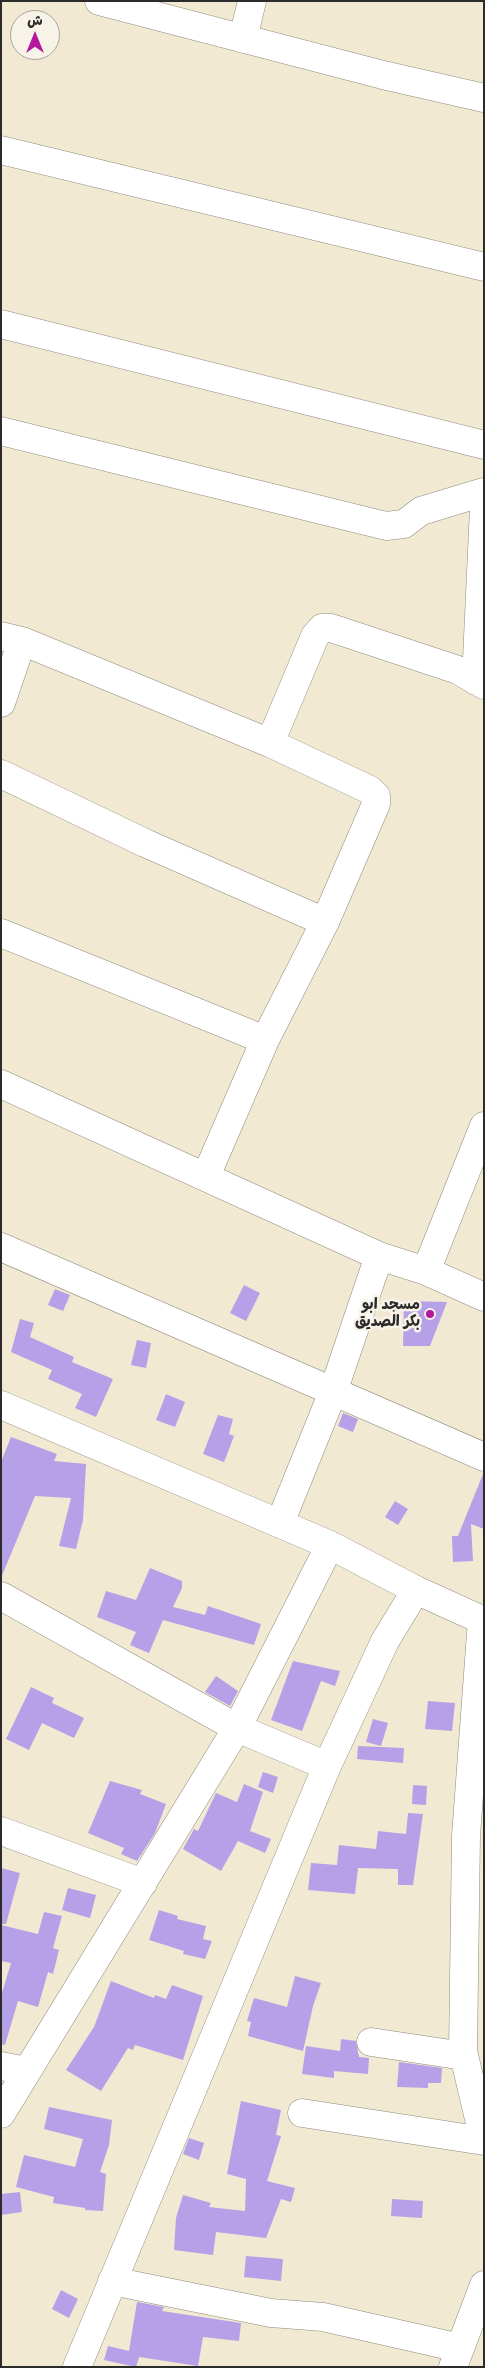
<!DOCTYPE html>
<meta charset="utf-8">
<style>
body{margin:0}
#map{position:relative;width:485px;height:2368px;overflow:hidden;background:#f2e9d2;font-family:"Balsamiq Sans","Playpen Sans Arabic",sans-serif}
canvas{display:block}
.frame{position:absolute;inset:0;border:2px solid #2b2b2b;pointer-events:none}
.north{position:absolute;left:10px;top:10px;width:50px;height:50px;box-sizing:border-box;background:#f7f3e8;border:1px solid #a5a39c;border-radius:50%;rotate:0deg;font-size:14px;font-weight:700;line-height:20px;text-align:center;color:#2b2b2b}
.north::after{content:'';display:block;margin:auto;width:18px;height:22px;background:#b5179e;clip-path:polygon(50% 0,100% 100%,50% 72%,0 100%)}
</style>
<div id="map">
<canvas width="485" height="2368"></canvas>
<div class="frame"></div>
<div class="north">ش</div>
</div>
<script>
const context = document.querySelector('canvas').getContext('2d');
context.lineJoin = 'round';
function fill(path, color) {
  context.fillStyle = color;
  context.fill(path, 'evenodd');
}
function toPath(rows) {
  const path = new Path2D();
  for (const r of rows) {
    path.moveTo(r[0], r[1]);
    for (let i = 2; i < r.length; i += 2) path.lineTo(r[i], r[i + 1]);
  }
  return path;
}
function stroke(path, color, width, dash) {
  context.strokeStyle = color;
  context.lineWidth = width;
  context.lineCap = dash ? 'butt' : 'round';
  context.setLineDash(dash || []);
  context.stroke(path);
}
function drawText(font, color, halo, rows, align = 'center') {
  context.font = font + ' "Balsamiq Sans","Playpen Sans Arabic",sans-serif';
  context.lineWidth = 5;
  context.setLineDash([]);
  context.textBaseline = 'middle';
  context.strokeStyle = halo;
  context.fillStyle = color;
  for (const [text, x, y, turn = 0] of rows) {
    context.save();
    context.translate(x, y);
    context.rotate((+turn || 0) * Math.PI / 180);
    context.textAlign = isNaN(turn) ? turn : align;
    if (halo) context.strokeText(text, 0, 0);
    context.fillText(text, 0, 0);
    context.restore();
  }
}
const building = toPath([
 [244,1285,260,1293,246,1321,230,1313],
 [55,1289,70,1295,63,1311,48,1305],
 [404,1301,447,1302,430,1346,403,1346],
 [20,1319,34,1323,30,1337,74,1357,72,1362,113,1379,96,1417,75,1408,82,1394,48,1379,52,1370,11,1352],
 [137,1340,151,1343,146,1368,131,1365],
 [166,1394,185,1402,175,1427,156,1420],
 [343,1413,358,1419,353,1432,338,1426],
 [218,1415,233,1419,229,1434,234,1436,224,1462,203,1454],
 [11,1437,57,1454,54,1461,86,1464,83,1520,76,1549,59,1546,71,1498,35,1496,1,1578,1,1462],
 [483,1474,484,1529,471,1524,473,1561,453,1562,452,1536,458,1536],
 [395,1501,408,1509,398,1525,385,1517],
 [150,1568,182,1581,182,1588,173,1607,205,1615,208,1606,261,1624,254,1645,163,1620,149,1653,130,1645,136,1632,97,1617,106,1591,136,1600],
 [293,1661,340,1671,335,1686,321,1681,302,1731,271,1720],
 [216,1676,238,1691,230,1706,205,1692],
 [31,1687,54,1698,52,1703,84,1718,74,1738,42,1723,29,1750,6,1739],
 [428,1701,455,1703,452,1731,425,1729],
 [373,1719,388,1723,381,1746,366,1742],
 [358,1746,404,1748,403,1763,357,1759],
 [263,1772,278,1777,273,1793,258,1787],
 [110,1781,142,1790,140,1794,166,1804,155,1833,137,1861,121,1854,124,1848,88,1833],
 [244,1784,263,1792,250,1831,271,1839,265,1853,238,1841,221,1871,183,1849,194,1829,198,1831,216,1793,237,1802],
 [413,1785,427,1786,426,1805,412,1804],
 [408,1813,423,1814,413,1885,398,1885,398,1869,358,1868,355,1894,308,1890,311,1863,337,1865,339,1845,376,1849,378,1831,406,1834],
 [1,1868,20,1873,6,1924,1,1924],
 [68,1888,96,1895,90,1918,62,1910],
 [159,1910,178,1916,177,1919,206,1926,203,1939,212,1941,205,1959,183,1954,184,1951,149,1940],
 [44,1912,62,1916,53,1948,59,1950,53,1974,48,1972,38,2007,18,2001,5,2045,1,2044,1,1996,11,1963,1,1961,1,1925,38,1934],
 [295,1976,321,1983,313,2006,303,2051,248,2036,251,2022,247,2021,254,1998,287,2007],
 [111,1981,154,1998,155,1995,166,1999,172,1985,203,1996,183,2060,135,2045,133,2050,128,2048,101,2091,66,2070,94,2027],
 [341,2039,356,2041,359,2057,369,2058,368,2074,334,2071,334,2078,302,2074,306,2046,340,2051],
 [399,2062,442,2068,441,2083,428,2083,428,2088,397,2087],
 [241,2101,281,2110,276,2135,281,2136,267,2181,295,2188,291,2202,281,2199,266,2238,216,2232,213,2255,174,2250,176,2218,183,2195,211,2203,209,2207,245,2211,246,2179,227,2174],
 [49,2107,112,2120,109,2145,100,2172,106,2174,103,2211,85,2210,85,2208,53,2203,54,2197,16,2187,24,2155,75,2167,83,2139,44,2129],
 [189,2138,204,2143,199,2160,183,2154],
 [20,2192,22,2212,1,2215,1,2194],
 [392,2199,423,2201,422,2218,391,2216],
 [246,2256,283,2259,281,2281,244,2277],
 [61,2290,78,2299,69,2318,52,2309],
 [137,2302,164,2307,162,2311,241,2323,239,2341,203,2337,198,2366,139,2357,136,2367,104,2360,108,2346,129,2351]
]);
const minor = toPath([
 [99,1,383,75,484,98],
 [243,39,252,1],
 [1,150,484,267],
 [1,324,484,445],
 [1,431,386,526,404,524,421,511,484,492],
 [1,636,22,641,270,743,370,790,376,796,376,804,325,922,265,1040,206,1176],
 [476,681,484,508],
 [1,703,22,641],
 [270,743,315,636,322,628,331,628,458,670,484,685],
 [1,774,145,843,325,922],
 [1,933,265,1040],
 [1,1084,379,1256,426,1271,484,1297],
 [1,1247,484,1457],
 [426,1271,484,1126],
 [1,1405,330,1545,416,1590,482,1620,466,1836,463,2051,484,2140],
 [280,1523,333,1392,379,1256],
 [1,1596,237,1728,327,1766],
 [1,1831,143,1883],
 [371,2042,464,2056],
 [1,2066,26,2071],
 [302,2113,484,2141],
 [1,2114,237,1728,330,1545],
 [112,2281,271,2313,323,2317,460,2348],
 [77,2367,327,1766,385,1641,416,1590],
 [453,2367,484,2285]
]);
const markers = [
 [430,1314,5,"#b5179e"]
];
const poiNames = [
 ["مسجد ابو",420,1305],
 ["بكر الصديق",420,1322]
];
fill(building, '#b6a0e8');
stroke(minor, '#8e8a7e', 29);
stroke(minor, '#fff', 28);
for (const [x, y, r, color] of markers) {
  const dot = new Path2D();
  dot.arc(x, y, r, 0, 2 * Math.PI);
  context.fillStyle = color;
  context.fill(dot);
  stroke(dot, '#f7f3e8', 2);
}
drawText('bold 15px', '#2b2b2b', '#f7f3e8', poiNames, 'right');
</script>
